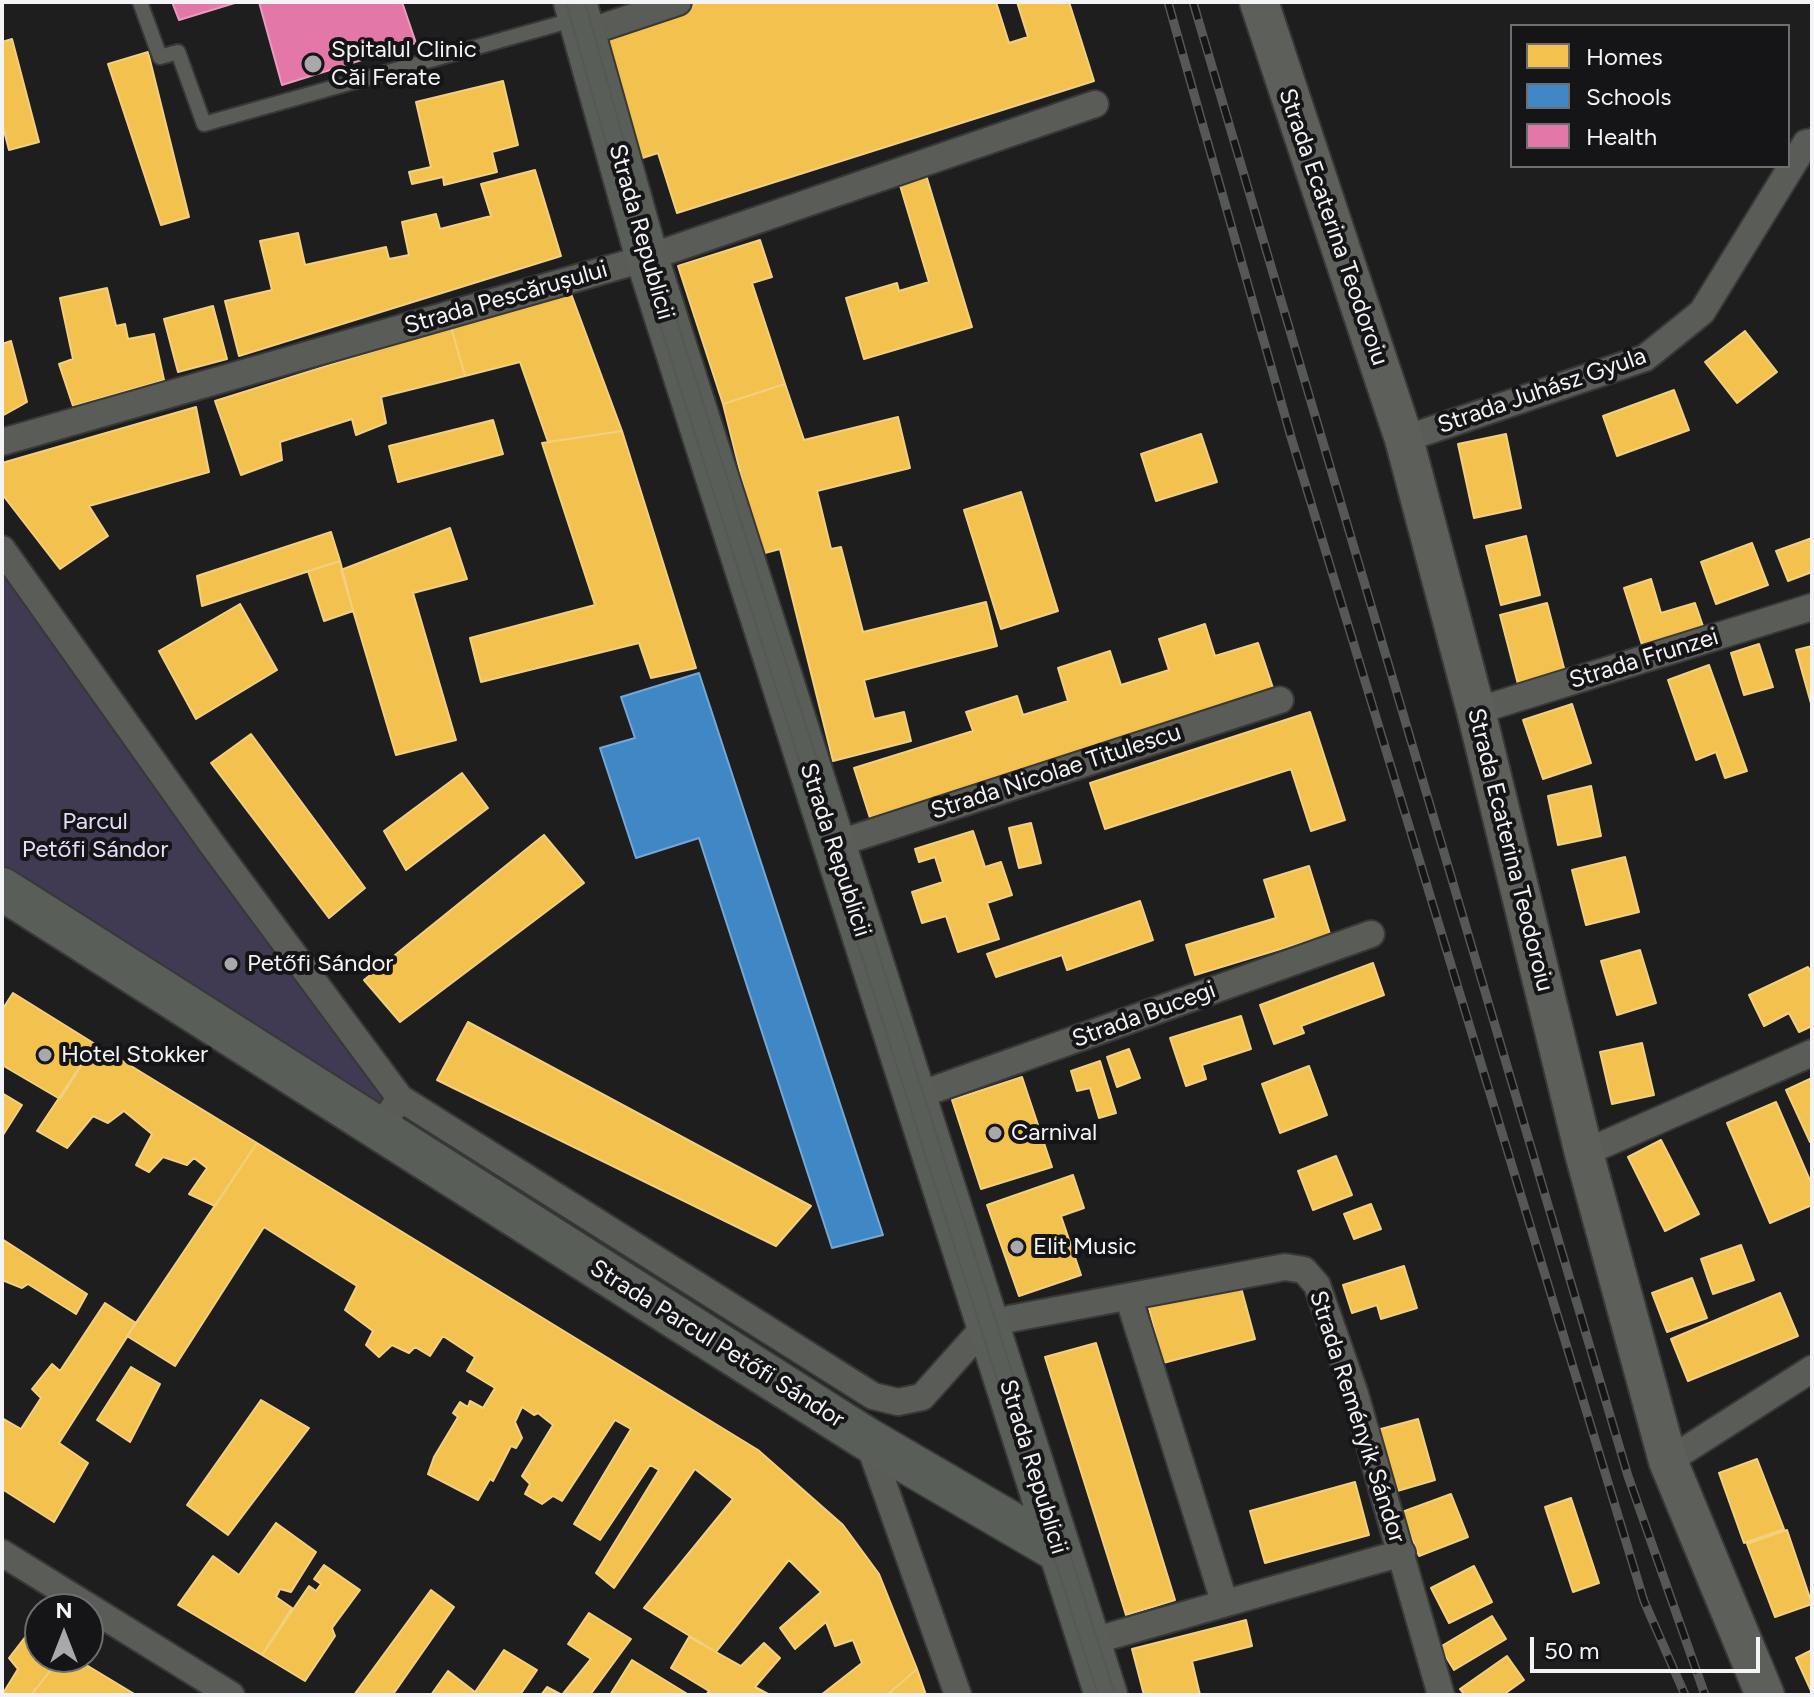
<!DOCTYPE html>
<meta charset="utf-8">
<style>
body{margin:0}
#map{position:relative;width:1814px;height:1697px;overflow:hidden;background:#1e1e1f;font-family:Figtree,sans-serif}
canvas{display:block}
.frame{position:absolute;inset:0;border:4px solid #f4f4f6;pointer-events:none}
.legend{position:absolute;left:1510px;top:24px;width:280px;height:144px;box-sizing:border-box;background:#151417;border:2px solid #6e6e70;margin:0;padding:10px 14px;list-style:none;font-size:24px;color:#f4f4f6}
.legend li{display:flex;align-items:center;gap:16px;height:40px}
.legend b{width:40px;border:2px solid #6e6e70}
.north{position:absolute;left:24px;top:1593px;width:80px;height:80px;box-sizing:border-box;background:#151417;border:2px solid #6e6e70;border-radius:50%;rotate:0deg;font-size:22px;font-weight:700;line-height:32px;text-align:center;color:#f4f4f6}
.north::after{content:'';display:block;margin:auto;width:28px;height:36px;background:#a9a9ab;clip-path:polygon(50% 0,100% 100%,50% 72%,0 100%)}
.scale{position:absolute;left:1530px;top:1637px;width:230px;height:36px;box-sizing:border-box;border:4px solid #f4f4f6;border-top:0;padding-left:10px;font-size:24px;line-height:28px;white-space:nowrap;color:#f4f4f6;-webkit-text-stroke:6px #151417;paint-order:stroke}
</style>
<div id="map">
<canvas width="1814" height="1697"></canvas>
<div class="frame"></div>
<ul class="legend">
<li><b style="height:22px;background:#f2c14e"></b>Homes</li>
<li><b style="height:22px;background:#3f88c5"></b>Schools</li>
<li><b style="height:22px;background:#e377a8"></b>Health</li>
</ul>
<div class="north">N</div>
<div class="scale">50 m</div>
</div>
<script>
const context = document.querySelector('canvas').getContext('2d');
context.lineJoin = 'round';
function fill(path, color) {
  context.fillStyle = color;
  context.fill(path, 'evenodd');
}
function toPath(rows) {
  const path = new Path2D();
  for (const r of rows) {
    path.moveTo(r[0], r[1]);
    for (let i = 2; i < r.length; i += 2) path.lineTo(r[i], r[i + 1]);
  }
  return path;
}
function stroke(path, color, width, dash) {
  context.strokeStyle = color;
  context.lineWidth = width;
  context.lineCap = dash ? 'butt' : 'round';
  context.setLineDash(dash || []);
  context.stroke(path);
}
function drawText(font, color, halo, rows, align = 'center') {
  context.font = font + ' Figtree,sans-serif';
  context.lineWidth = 8;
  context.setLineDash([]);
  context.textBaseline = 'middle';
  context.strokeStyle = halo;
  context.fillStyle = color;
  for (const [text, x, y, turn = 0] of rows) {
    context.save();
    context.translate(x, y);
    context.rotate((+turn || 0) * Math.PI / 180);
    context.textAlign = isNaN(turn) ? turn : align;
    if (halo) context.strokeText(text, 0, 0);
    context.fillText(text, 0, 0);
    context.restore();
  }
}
const green = toPath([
 [2,548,400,1098,380,1131,2,890]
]);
const homes = toPath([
 [701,2,996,2,1009,43,1028,37,1017,2,1069,2,1094,81,677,213,658,153,636,160,596,35,701,2],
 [12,39,39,142,9,150,2,123,2,42,12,39],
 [148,52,189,217,161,225,108,64,148,52],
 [503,81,518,145,492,152,497,172,444,185,443,177,412,184,409,172,431,167,416,102,503,81],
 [535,170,561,256,239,356,225,301,272,290,260,241,298,233,305,265,386,247,389,259,409,255,402,222,436,214,440,229,491,216,481,184,535,170],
 [926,175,972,327,864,359,846,298,897,283,899,291,929,282,899,182,926,175],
 [760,240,772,277,752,283,785,384,723,404,678,266,760,240],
 [107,288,116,326,125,324,128,339,154,334,164,380,73,406,59,364,73,359,60,298,107,288],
 [570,291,622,431,548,442,520,362,465,376,451,327,570,291],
 [213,306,227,359,178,372,164,319,213,306],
 [451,327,465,376,381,397,386,423,356,435,352,419,280,442,282,460,241,475,215,401,451,327],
 [1745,331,1777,372,1737,403,1705,362,1745,331],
 [11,341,27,402,2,416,2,344,11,341],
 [785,384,804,440,898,417,910,468,817,491,831,549,841,547,863,632,986,602,997,646,864,680,874,719,904,712,911,741,833,761,780,549,761,554,723,404,785,384],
 [1674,390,1689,430,1617,456,1603,416,1674,390],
 [196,407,209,472,89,506,108,536,60,569,2,494,2,463,196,407],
 [493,420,503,454,398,482,389,446,493,420],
 [622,431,696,668,651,678,639,643,481,682,470,638,595,605,542,443,622,431],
 [1201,434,1217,482,1156,501,1141,454,1201,434],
 [1506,434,1521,508,1474,518,1458,444,1506,434],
 [1021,492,1058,611,1001,629,964,510,1021,492],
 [450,528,467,579,413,593,456,740,396,755,341,570,450,528],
 [331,532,340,561,202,606,197,576,331,532],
 [1526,536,1540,595,1501,605,1486,546,1526,536],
 [1812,538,1812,572,1788,581,1776,551,1812,538],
 [1752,543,1768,585,1716,604,1701,562,1752,543],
 [340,561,353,611,324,621,308,571,340,561],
 [1651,579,1661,613,1695,603,1704,629,1643,648,1624,588,1651,579],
 [1547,603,1565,672,1518,684,1500,615,1547,603],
 [240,604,277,670,196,719,159,651,240,604],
 [1205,624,1215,656,1258,643,1274,691,870,818,854,768,973,731,966,712,1017,696,1023,715,1068,701,1058,668,1110,651,1121,685,1169,670,1159,639,1205,624],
 [1759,644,1773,687,1744,695,1731,653,1759,644],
 [1812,646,1812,707,1796,650,1812,646],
 [1709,665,1747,771,1725,778,1716,752,1696,760,1668,680,1709,665],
 [1572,704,1591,763,1543,779,1523,720,1572,704],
 [1310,712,1345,820,1311,831,1291,769,1105,829,1090,783,1310,712],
 [251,734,365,888,329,918,211,763,251,734],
 [462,773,488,808,406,870,384,831,462,773],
 [1591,786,1601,836,1558,845,1548,796,1591,786],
 [1031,823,1041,863,1019,868,1009,828,1031,823],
 [973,831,985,867,1001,862,1012,895,987,903,999,939,958,952,946,916,922,923,912,892,943,882,935,857,919,862,915,849,973,831],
 [544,835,584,883,400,1022,364,980,544,835],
 [1625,857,1639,912,1586,925,1572,870,1625,857],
 [1309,866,1330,934,1195,975,1186,945,1276,918,1264,880,1309,866],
 [1140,901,1153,940,1067,970,1062,955,996,977,987,954,1140,901],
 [1640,950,1656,1003,1617,1015,1601,961,1640,950],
 [1373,963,1384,995,1301,1026,1304,1033,1274,1044,1260,1005,1373,963],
 [1808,967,1812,974,1812,1026,1799,1032,1789,1013,1764,1026,1749,995,1808,967],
 [13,993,95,1044,60,1099,2,1065,2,1010,13,993],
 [1241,1016,1251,1049,1202,1065,1206,1079,1186,1086,1170,1038,1241,1016],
 [468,1022,811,1206,776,1246,437,1080,468,1022],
 [1642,1043,1654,1095,1612,1104,1600,1052,1642,1043],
 [95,1044,257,1143,215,1206,189,1194,207,1168,194,1158,187,1165,163,1157,149,1172,136,1165,152,1134,124,1111,108,1123,93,1116,67,1148,37,1131,95,1044],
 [1129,1049,1140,1078,1117,1087,1107,1057,1129,1049],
 [1100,1061,1116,1113,1099,1118,1090,1088,1077,1091,1071,1071,1100,1061],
 [1309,1066,1327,1115,1280,1133,1262,1084,1309,1066],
 [1022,1077,1052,1167,981,1189,952,1100,1022,1077],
 [1812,1078,1812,1141,1810,1142,1786,1090,1812,1078],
 [2,1093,22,1105,3,1135,2,1134,2,1093],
 [1776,1102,1812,1185,1812,1205,1770,1223,1727,1123,1776,1102],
 [1661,1140,1699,1214,1665,1231,1628,1157,1661,1140],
 [257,1143,758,1450,843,1525,879,1574,917,1669,887,1695,821,1695,862,1663,853,1640,835,1646,826,1622,795,1649,780,1628,821,1592,789,1560,716,1652,644,1608,733,1499,695,1469,614,1588,596,1573,659,1470,650,1465,600,1540,574,1524,631,1429,615,1420,562,1501,553,1496,542,1504,525,1494,530,1484,522,1476,553,1425,538,1413,534,1415,522,1407,515,1422,522,1438,516,1448,511,1446,493,1481,490,1479,478,1500,428,1474,434,1457,458,1417,453,1413,460,1402,468,1407,470,1401,483,1408,495,1388,467,1371,475,1357,443,1336,430,1356,415,1347,409,1353,392,1345,379,1357,366,1345,373,1331,345,1310,357,1286,264,1227,175,1366,127,1336,257,1143],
 [1336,1156,1352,1195,1313,1210,1298,1171,1336,1156],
 [1073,1175,1084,1208,1061,1216,1081,1275,1019,1296,987,1205,1073,1175],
 [1371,1204,1381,1229,1354,1239,1344,1214,1371,1204],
 [2,1239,87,1294,76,1314,28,1284,22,1288,2,1280,2,1239],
 [1741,1245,1754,1280,1713,1294,1701,1259,1741,1245],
 [1404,1266,1417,1308,1381,1319,1377,1305,1352,1313,1343,1285,1404,1266],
 [1692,1278,1707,1318,1667,1332,1652,1293,1692,1278],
 [1239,1280,1255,1339,1163,1363,1148,1304,1239,1280],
 [1780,1293,1798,1336,1688,1381,1671,1339,1780,1293],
 [105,1303,136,1323,59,1443,88,1463,54,1522,2,1489,2,1418,21,1429,41,1398,32,1389,52,1364,60,1371,105,1303],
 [1096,1343,1175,1600,1126,1615,1045,1357,1096,1343],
 [131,1367,160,1384,130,1442,97,1420,131,1367],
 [261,1400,309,1428,228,1535,187,1505,261,1400],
 [1418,1419,1435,1480,1394,1492,1377,1430,1418,1419],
 [1757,1459,1784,1529,1744,1543,1719,1473,1757,1459],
 [1355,1482,1369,1535,1265,1563,1250,1511,1355,1482],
 [1451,1494,1468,1537,1419,1556,1402,1512,1451,1494],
 [1571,1498,1599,1583,1573,1592,1545,1507,1571,1498],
 [276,1523,316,1552,291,1592,280,1589,276,1597,292,1608,262,1655,178,1605,213,1556,239,1575,276,1523],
 [1787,1530,1812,1604,1775,1617,1747,1544,1787,1530],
 [324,1565,360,1590,332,1628,335,1636,305,1681,262,1655,309,1586,316,1591,321,1584,314,1579,324,1565],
 [1474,1566,1492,1602,1449,1623,1431,1588,1474,1566],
 [431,1590,454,1607,394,1693,397,1695,354,1695,431,1590],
 [589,1613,631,1639,590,1695,541,1695,547,1687,562,1695,591,1659,568,1644,589,1613],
 [1492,1616,1506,1639,1454,1670,1440,1647,1492,1616],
 [1246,1620,1252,1646,1192,1661,1200,1695,1144,1695,1132,1649,1246,1620],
 [33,1627,40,1632,40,1657,61,1657,31,1695,2,1695,18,1669,9,1658,33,1627],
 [689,1637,741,1666,764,1643,780,1658,755,1687,770,1695,706,1695,709,1691,671,1668,689,1637],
 [504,1650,537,1670,520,1695,473,1695,504,1650],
 [1812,1650,1812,1693,1796,1658,1812,1650],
 [1507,1656,1524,1680,1503,1695,1465,1695,1460,1689,1507,1656],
 [61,1657,73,1657,136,1695,31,1695,61,1657],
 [632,1660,689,1695,610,1695,632,1660],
 [917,1669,926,1695,887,1695,917,1669],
 [448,1671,475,1692,473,1695,431,1695,448,1671]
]);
const schools = toPath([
 [699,673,883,1235,832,1248,699,838,636,858,600,748,635,738,621,697,699,673]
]);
const health = toPath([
 [172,2,238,2,179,20,172,2],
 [259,2,402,2,416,43,282,85,259,2]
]);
const service = toPath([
 [140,2,160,57,178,52,204,124,576,19]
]);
const minor = toPath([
 [585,33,678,2],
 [1404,439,1645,358,1702,312,1806,143,1812,142],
 [2,442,647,258,1095,104],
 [2,549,211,843,400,1098,392,1110],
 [1476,711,1812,607],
 [833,845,1280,700],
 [916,1096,1371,934],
 [400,1098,873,1396,898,1402,922,1397,988,1323,1285,1267,1304,1270,1317,1285,1355,1394,1441,1695],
 [1584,1153,1812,1053],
 [1129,1299,1224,1601],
 [867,1438,958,1695],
 [1668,1461,1812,1369],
 [2,1553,231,1695],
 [1089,1642,1402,1553]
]);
const secondary = toPath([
 [1259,2,1404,439,1476,711,1584,1153,1668,1461,1765,1695]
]);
const primary = toPath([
 [575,2,647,258,1106,1695],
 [2,889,867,1439,1059,1551]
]);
const tram = toPath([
 [566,2,639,259,1098,1695],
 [585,2,656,255,1115,1695]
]);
const rail = toPath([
 [1168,2,1291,437,1644,1601,1685,1695],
 [1193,2,1628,1476,1705,1695]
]);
const markers = [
 [313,64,10,"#a9a9ab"],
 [231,964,8,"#a9a9ab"],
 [45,1055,8,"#a9a9ab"],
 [995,1133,8,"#a9a9ab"],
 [1017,1247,8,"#a9a9ab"]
];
const poiNames = [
 ["Spitalul Clinic",331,50],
 ["Căi Ferate",331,78],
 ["Petőfi Sándor",247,964],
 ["Hotel Stokker",61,1055],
 ["Carnival",1011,1133],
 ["Elit Music",1033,1247]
];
const streetNames = [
 ["Strada Ecaterina Teodoroiu",1333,227,71],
 ["Strada Republicii",641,232,74],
 ["Strada Pescărușului",506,298,-16],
 ["Strada Juhász Gyula",1542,391,-19],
 ["Strada Frunzei",1644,659,-17],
 ["Strada Nicolae Titulescu",1056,772,-18],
 ["Strada Republicii",835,850,72],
 ["Strada Ecaterina Teodoroiu",1510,850,76],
 ["Strada Bucegi",1144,1015,-20],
 ["Strada Parcul Petőfi Sándor",717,1344,32],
 ["Strada Reményik Sándor",1357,1417,72],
 ["Strada Republicii",1033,1467,73]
];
const parkNames = [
 ["Parcul",95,822],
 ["Petőfi Sándor",95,850]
];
fill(green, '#413a53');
fill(homes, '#f2c14e');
stroke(homes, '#f3d080', 2);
fill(schools, '#3f88c5');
stroke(schools, '#75a8d4', 2);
fill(health, '#e377a8');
stroke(health, '#e89cbf', 2);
stroke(service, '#383839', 18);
stroke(minor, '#383839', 30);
stroke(secondary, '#383839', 42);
stroke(primary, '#383839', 46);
stroke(service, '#5a5c57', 14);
stroke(minor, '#5a5c57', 26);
stroke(secondary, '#5c5f5a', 38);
stroke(primary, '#5a5e58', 42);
stroke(tram, '#565856', 2);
stroke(rail, '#565856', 9);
stroke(rail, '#151417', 6, [18]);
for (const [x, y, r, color] of markers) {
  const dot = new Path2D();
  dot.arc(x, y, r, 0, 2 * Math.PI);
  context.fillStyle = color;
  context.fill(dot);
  stroke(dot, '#151417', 3);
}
drawText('24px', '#f4f4f6', '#151417', poiNames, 'left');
drawText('24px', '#f4f4f6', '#151417', streetNames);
drawText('24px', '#e4dcf8', '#151417', parkNames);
</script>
